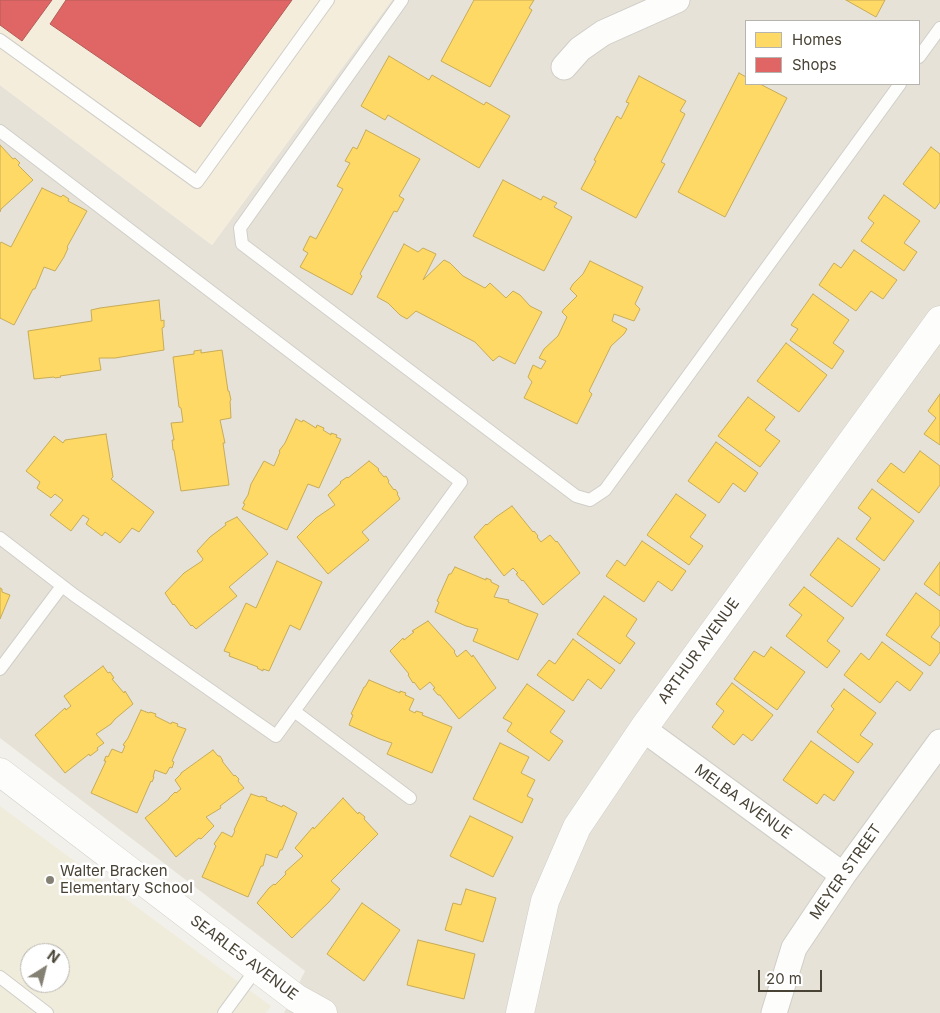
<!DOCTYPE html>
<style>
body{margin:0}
#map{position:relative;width:940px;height:1013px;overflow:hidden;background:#f2f0ea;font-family:Inter,sans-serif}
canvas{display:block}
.legend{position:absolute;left:745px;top:20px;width:175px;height:65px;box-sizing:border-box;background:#fff;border:1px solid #b6b4ae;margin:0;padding:6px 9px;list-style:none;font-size:15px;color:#494335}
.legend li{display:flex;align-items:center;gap:10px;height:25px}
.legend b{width:25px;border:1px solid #b6b4ae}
.north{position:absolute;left:20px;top:943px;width:50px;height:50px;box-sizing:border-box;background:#fff;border:1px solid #b6b4ae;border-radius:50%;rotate:36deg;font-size:14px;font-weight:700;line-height:20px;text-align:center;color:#494335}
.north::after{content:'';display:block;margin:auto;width:18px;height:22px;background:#848074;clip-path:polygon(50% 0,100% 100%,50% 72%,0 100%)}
.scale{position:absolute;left:758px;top:970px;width:64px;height:22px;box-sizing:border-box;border:2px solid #494335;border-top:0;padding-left:6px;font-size:15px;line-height:18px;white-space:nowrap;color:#494335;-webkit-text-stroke:4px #fff;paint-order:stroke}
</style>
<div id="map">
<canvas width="940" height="1013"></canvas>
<ul class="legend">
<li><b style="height:14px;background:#ffd966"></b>Homes</li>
<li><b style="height:14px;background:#e06666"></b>Shops</li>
</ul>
<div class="north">N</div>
<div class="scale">20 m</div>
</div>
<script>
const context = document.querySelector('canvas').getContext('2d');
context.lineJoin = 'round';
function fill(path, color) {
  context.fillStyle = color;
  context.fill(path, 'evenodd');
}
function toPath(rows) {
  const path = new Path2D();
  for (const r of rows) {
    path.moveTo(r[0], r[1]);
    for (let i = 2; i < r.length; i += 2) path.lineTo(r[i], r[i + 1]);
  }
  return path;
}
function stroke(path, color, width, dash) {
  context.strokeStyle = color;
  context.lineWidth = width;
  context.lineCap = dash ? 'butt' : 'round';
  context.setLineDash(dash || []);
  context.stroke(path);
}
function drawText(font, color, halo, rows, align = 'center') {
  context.font = font + ' Inter,sans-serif';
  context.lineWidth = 5;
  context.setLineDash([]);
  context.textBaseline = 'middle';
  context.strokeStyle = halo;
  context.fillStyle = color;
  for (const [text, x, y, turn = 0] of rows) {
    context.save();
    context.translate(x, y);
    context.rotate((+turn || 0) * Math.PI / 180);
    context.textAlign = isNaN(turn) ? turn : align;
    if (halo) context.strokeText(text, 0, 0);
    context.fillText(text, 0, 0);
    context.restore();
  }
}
const residential = toPath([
 [392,0,940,0,940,1013,284,1013,305,971,0,738,0,85,212,245],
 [746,21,919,21,919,84,746,84]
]);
const commercial = toPath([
 [0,0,392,0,212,245,0,85]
]);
const education = toPath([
 [0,806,271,1006,266,1013,0,1013],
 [30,953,60,953,60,983,30,983]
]);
const homes = toPath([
 [474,0,534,0,529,8,532,10,490,87,441,61,474,0],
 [846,0,885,0,876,17,846,0],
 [389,56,429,80,432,75,484,105,486,102,510,116,479,168,388,115,385,120,361,106,389,56],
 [739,73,746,77,746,84,760,84,787,98,725,217,678,192,739,73],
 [639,76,686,101,680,111,685,114,661,162,665,164,636,218,581,189,596,161,594,160,617,116,621,119,629,103,626,102,639,76],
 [366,130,420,159,399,196,404,199,397,212,394,211,360,274,362,276,352,295,300,267,308,253,303,250,310,236,316,239,343,189,337,186,350,163,345,161,353,147,357,149,366,130],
 [0,145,13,159,15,158,20,163,18,165,33,180,1,209,0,212,0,145],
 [931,147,940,154,940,202,935,209,903,184,931,147],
 [503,180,541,200,543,196,557,203,554,207,572,217,544,271,473,236,503,180],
 [42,188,61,197,63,195,69,199,68,201,87,211,67,247,68,248,64,257,55,271,44,267,35,289,33,289,14,325,0,318,0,244,1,242,11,247,42,188],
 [884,195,920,221,904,243,917,252,904,271,861,241,874,223,868,218,884,195],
 [404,244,418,252,423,248,436,254,423,280,444,260,450,263,463,276,485,288,490,283,506,298,513,291,520,295,530,306,542,312,515,364,499,356,493,361,475,342,416,311,407,319,400,315,388,303,377,297,404,244],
 [854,250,897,280,883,299,871,291,856,311,819,285,834,263,841,268,854,250],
 [590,261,643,287,635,304,640,309,634,321,614,314,612,321,627,329,624,334,611,346,589,391,592,394,577,424,524,398,532,382,528,377,533,365,541,369,546,361,539,358,544,349,558,336,567,317,562,312,564,309,577,296,570,289,573,284,583,274,590,261],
 [813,294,849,320,833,343,844,351,832,369,790,340,798,329,791,325,813,294],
 [159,300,161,321,164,320,164,327,162,328,164,350,115,358,99,358,101,370,60,376,61,377,55,378,54,377,34,379,28,331,92,321,91,310,100,308,159,300],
 [786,343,827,375,799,412,757,381,786,343],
 [201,350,201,353,222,350,228,391,229,391,231,400,230,401,231,418,220,420,225,443,223,443,229,485,181,491,174,450,173,450,172,440,174,440,171,423,183,422,181,408,179,407,173,357,194,354,194,351,201,350],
 [940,394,940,445,924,434,936,418,928,411,940,394],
 [748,397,775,417,765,430,780,441,760,467,718,436,748,397],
 [296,419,302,422,303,420,316,428,317,425,324,428,323,430,331,435,331,433,337,435,336,437,341,439,319,488,308,484,287,530,242,509,245,504,243,503,248,495,251,484,264,461,274,466,280,452,279,451,285,443,296,419],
 [106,434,113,477,111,479,154,512,139,532,132,528,120,543,105,532,102,536,86,524,89,519,83,515,71,531,50,515,63,500,55,494,51,498,37,488,40,482,26,471,54,436,63,443,65,440,106,434],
 [716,442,758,473,745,492,733,483,719,503,688,481,716,442],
 [920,451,940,466,940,485,919,513,877,481,891,463,904,473,920,451],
 [369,461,379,469,378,470,384,477,386,476,389,481,388,482,394,490,395,489,398,493,397,494,400,499,362,532,369,540,328,574,297,537,316,518,335,505,328,495,341,483,340,482,347,477,348,478,369,461],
 [872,489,914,521,884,561,856,539,871,518,858,508,872,489],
 [676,494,706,515,690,537,703,546,689,565,647,535,676,494],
 [512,506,533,532,534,531,538,536,537,537,541,542,550,535,556,542,557,541,580,573,543,605,523,580,522,581,516,574,518,573,513,568,504,576,474,537,486,524,487,525,496,517,512,506],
 [237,517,268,554,229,587,237,596,196,629,192,625,191,626,174,604,173,605,165,593,184,573,202,561,203,559,197,551,210,537,226,525,225,523,237,517],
 [838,538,880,569,852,607,810,575,838,538],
 [642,541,686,571,672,591,658,581,644,602,606,576,617,560,625,566,642,541],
 [277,561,322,582,300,630,290,625,269,671,263,669,263,671,257,668,258,667,229,656,230,653,224,651,246,603,256,608,277,561],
 [940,562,940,596,924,584,940,562],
 [455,567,486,580,486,578,491,580,491,582,499,586,494,597,509,600,508,602,538,614,518,660,473,641,478,629,466,626,435,612,439,602,437,601,449,574,451,574,455,567],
 [804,587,844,618,827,641,840,651,827,668,786,636,802,615,789,605,804,587],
 [0,588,2,589,2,592,10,595,0,619,0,588],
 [916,593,940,611,940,625,931,637,940,643,940,652,930,666,886,635,916,593],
 [604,596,637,619,626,636,635,643,620,664,577,634,604,596],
 [428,621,455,651,454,652,457,657,466,650,472,657,473,655,496,688,459,719,440,695,438,695,433,689,435,688,430,682,420,690,414,682,413,683,408,675,409,674,390,651,403,638,404,640,414,632,412,631,428,621],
 [573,639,615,670,601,689,588,679,573,701,537,675,549,660,555,664,573,639],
 [882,642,923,673,910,691,897,681,880,703,844,675,861,653,869,660,882,642],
 [771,647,805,672,777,710,734,679,754,651,764,657,771,647],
 [103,666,108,673,110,672,114,678,112,679,124,693,125,691,133,704,115,719,111,724,96,734,104,743,97,748,98,750,90,756,89,754,65,773,35,735,65,708,66,710,71,706,64,696,103,666],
 [369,680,400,693,400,691,406,693,405,695,414,699,409,710,415,713,416,711,423,713,422,715,452,727,432,773,387,754,392,743,380,739,349,725,353,715,351,714,364,687,365,687,369,680],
 [732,683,773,715,752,741,743,734,734,745,712,727,724,711,716,704,732,683],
 [527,684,565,711,550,732,563,741,549,761,507,731,512,723,503,718,527,684],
 [844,689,876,713,860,735,873,744,858,763,817,732,834,709,831,706,844,689],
 [141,710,149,713,150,712,156,714,155,716,171,724,172,722,178,724,177,726,186,729,172,761,174,762,172,768,170,767,166,774,155,770,153,777,154,777,152,782,151,781,137,813,91,793,106,761,104,761,106,756,108,757,112,749,122,753,125,746,123,745,128,738,141,710],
 [811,741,854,772,834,801,824,794,817,804,783,780,811,741],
 [500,743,529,757,521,773,535,780,527,796,533,799,522,823,473,799,500,743],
 [213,750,218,756,220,756,223,761,222,761,234,776,235,775,239,779,238,781,244,788,220,806,221,808,206,817,214,826,201,839,199,838,176,857,145,818,169,799,169,798,175,792,176,793,181,789,175,780,181,774,181,773,213,750],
 [251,794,260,797,261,796,267,798,266,800,282,807,283,805,297,813,282,850,280,850,277,858,266,854,263,866,261,866,248,897,202,877,216,846,214,844,222,832,232,837,235,831,234,830,251,794],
 [343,798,358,814,359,812,365,817,364,819,378,834,331,881,340,889,329,902,292,938,257,903,269,888,274,884,275,885,286,874,285,872,303,856,295,848,313,827,314,829,343,798],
 [470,816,513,837,493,877,450,856,470,816],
 [466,889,496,898,483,942,445,930,453,903,461,905,466,889],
 [362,903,400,930,364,981,327,954,362,903],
 [418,940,475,954,464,999,407,985,418,940]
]);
const shops = toPath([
 [0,0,52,0,22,41,0,25,0,0],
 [66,0,292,0,200,127,50,24,66,0]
]);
const service = toPath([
 [402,0,240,228,242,244,576,496,590,500,605,490,900,84],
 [0,40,197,182,328,0],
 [919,57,940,28],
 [0,131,461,482,276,736,74,595,0,538],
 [0,669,62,586],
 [294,711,410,798],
 [0,977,47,1013],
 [224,1013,257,968]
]);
const minor = toPath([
 [564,67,580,49,603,33,677,0],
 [643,729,843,875],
 [774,1013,794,948,843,875,940,742]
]);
const tertiary = toPath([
 [0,772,296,998,323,1013],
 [520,1013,545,901,577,827,643,729,940,320]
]);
const markers = [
 [50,880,5,"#848074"]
];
const streetNames = [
 ["ARTHUR AVENUE",699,651,-54],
 ["MELBA AVENUE",743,802,36],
 ["MEYER STREET",846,872,-55],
 ["SEARLES AVENUE",244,958,37]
];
const poiNames = [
 ["Walter Bracken",60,871],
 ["Elementary School",60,888]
];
fill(residential, '#e6e2d7');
fill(commercial, '#f5eddc');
fill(education, '#f0ecdc');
fill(homes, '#ffd966');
stroke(homes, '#c8ac57', 1);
fill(shops, '#e06666');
stroke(shops, '#b35c57', 1);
stroke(service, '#d0cec8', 14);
stroke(minor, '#d0cec8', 27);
stroke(tertiary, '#d0cec8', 29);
stroke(service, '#fdfdfc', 12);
stroke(minor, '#fdfdfc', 25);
stroke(tertiary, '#fdfdfc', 28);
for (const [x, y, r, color] of markers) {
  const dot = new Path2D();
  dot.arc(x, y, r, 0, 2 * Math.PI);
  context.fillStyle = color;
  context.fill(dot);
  stroke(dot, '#fff', 2);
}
drawText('15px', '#494335', '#fff', streetNames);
drawText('15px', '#494335', '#fff', poiNames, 'left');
</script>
